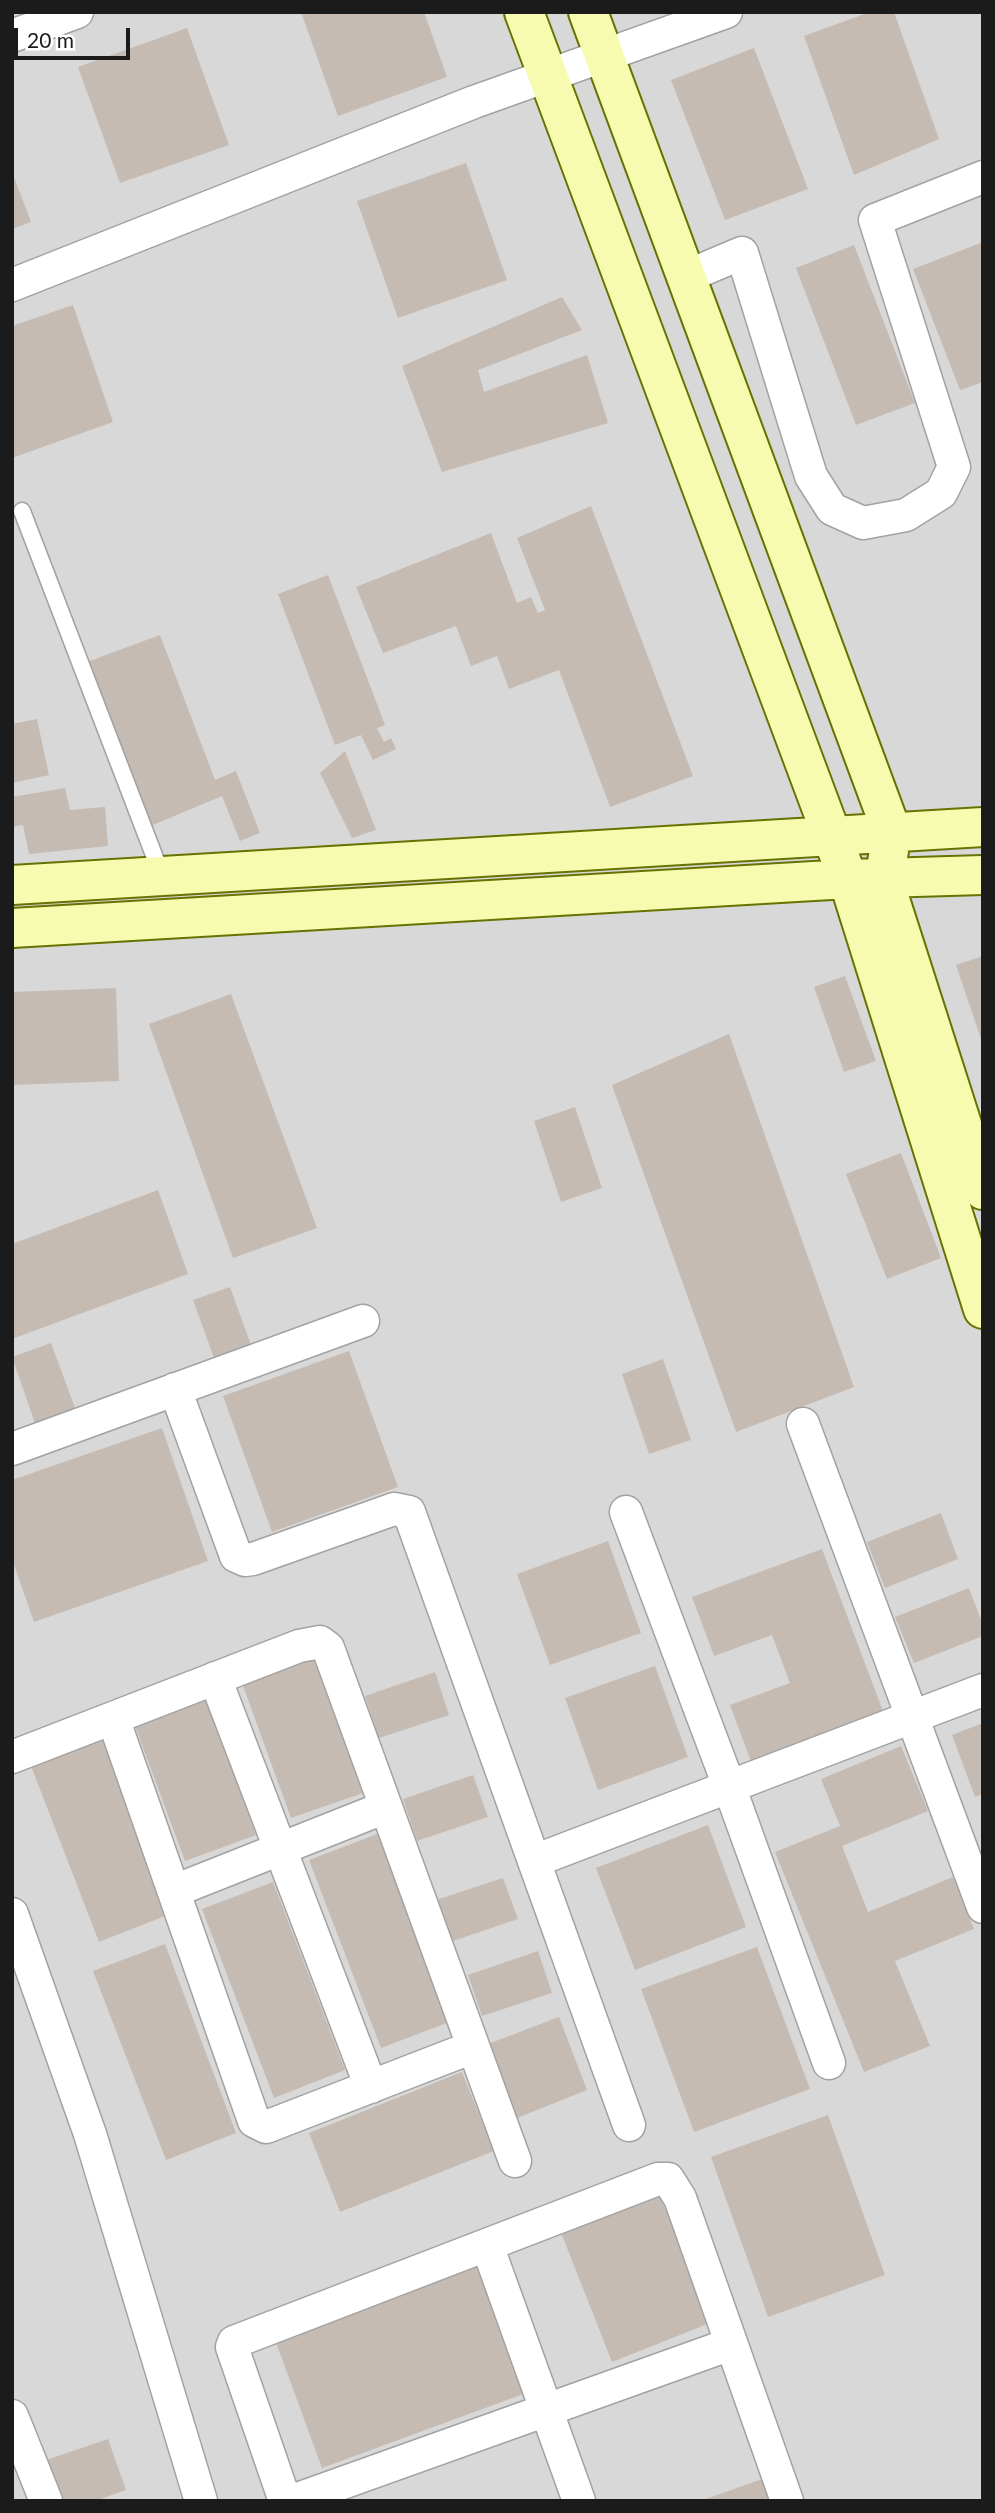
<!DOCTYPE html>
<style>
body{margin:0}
#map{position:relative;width:995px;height:2513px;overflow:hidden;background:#ede9e0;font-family:Lato,sans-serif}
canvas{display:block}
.frame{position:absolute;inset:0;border:14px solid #1b1b1b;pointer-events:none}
.scale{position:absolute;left:14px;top:28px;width:116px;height:32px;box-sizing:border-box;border:4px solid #1b1b1b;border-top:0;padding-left:9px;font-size:21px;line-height:24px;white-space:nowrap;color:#1b1b1b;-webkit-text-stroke:5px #fff;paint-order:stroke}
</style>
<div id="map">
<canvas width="995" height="2513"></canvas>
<div class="frame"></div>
<div class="scale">20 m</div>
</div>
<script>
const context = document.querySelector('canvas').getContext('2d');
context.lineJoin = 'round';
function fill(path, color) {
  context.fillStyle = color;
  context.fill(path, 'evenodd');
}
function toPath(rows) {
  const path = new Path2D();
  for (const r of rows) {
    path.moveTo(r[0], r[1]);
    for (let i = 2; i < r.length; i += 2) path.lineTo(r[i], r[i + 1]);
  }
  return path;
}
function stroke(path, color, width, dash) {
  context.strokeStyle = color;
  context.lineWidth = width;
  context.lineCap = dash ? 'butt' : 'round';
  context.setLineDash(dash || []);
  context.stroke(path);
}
const residential = toPath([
 [12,12,983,12,983,2501,12,2501]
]);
const building = toPath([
 [301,12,424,12,447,77,338,116],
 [870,12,894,12,939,139,854,175,804,36],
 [187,28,229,145,120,183,78,67],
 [754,48,808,189,725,220,671,80],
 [466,163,507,280,398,318,357,201],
 [12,172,31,222,12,229],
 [983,242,983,382,960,390,913,269],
 [854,245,915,403,856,425,796,268],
 [562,297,582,330,478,370,484,392,587,355,608,423,442,472,402,366],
 [73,305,113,422,12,458,12,326],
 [591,506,693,776,610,807,559,670,509,689,497,656,471,666,456,626,383,653,356,587,491,533,517,603,531,597,538,613,545,610,517,538],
 [328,575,385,725,377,728,384,742,391,738,396,749,373,760,361,735,335,745,278,594],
 [160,635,215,780,236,771,260,833,240,841,222,796,148,827,87,662],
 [37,719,49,775,12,783,12,724],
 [345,751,376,830,352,838,320,773],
 [65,788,70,810,105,807,108,846,29,854,23,825,12,827,12,797],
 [983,956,983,1042,982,1042,956,965],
 [845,976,876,1061,844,1072,814,987],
 [116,988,119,1081,12,1085,12,992],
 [231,994,317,1228,233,1258,149,1024],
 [729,1034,854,1387,736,1432,612,1085],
 [575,1107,602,1188,561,1202,534,1121],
 [901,1153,941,1258,887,1279,846,1174],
 [158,1190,188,1274,12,1339,12,1244],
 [230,1287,251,1345,214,1358,193,1300],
 [51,1343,75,1408,35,1423,12,1357],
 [349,1351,398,1487,272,1532,223,1396],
 [663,1359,691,1440,649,1454,622,1374],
 [162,1428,208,1561,34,1622,12,1559,12,1480],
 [941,1513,958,1559,885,1588,867,1542],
 [608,1541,641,1633,550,1665,517,1574],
 [822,1549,884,1714,752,1764,730,1705,790,1683,772,1635,714,1656,692,1597],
 [969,1588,983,1625,983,1636,914,1663,895,1617],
 [313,1658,363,1793,291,1818,242,1683],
 [655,1666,688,1757,598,1790,565,1698],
 [435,1672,449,1715,379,1738,365,1696],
 [207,1700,256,1835,185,1861,135,1726],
 [983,1723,983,1794,975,1797,952,1735],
 [97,1726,170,1914,99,1942,26,1753],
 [901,1746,928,1811,842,1846,868,1912,953,1877,974,1929,895,1961,930,2046,864,2072,775,1852,840,1826,821,1779],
 [473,1775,488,1817,417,1841,403,1799],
 [708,1825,746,1927,635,1970,596,1868],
 [380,1833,452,2021,381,2048,309,1860],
 [503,1878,518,1919,447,1943,433,1901],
 [273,1882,345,2070,274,2098,202,1909],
 [165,1944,236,2133,166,2160,93,1971],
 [757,1947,810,2089,694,2132,641,1989],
 [538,1951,552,1993,482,2016,468,1975],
 [559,2017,587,2090,517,2118,488,2044],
 [462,2072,494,2151,340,2212,309,2133],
 [828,2115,885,2275,768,2317,711,2157],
 [658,2191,710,2323,612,2362,560,2230],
 [477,2262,526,2393,322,2468,274,2337],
 [108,2439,126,2490,95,2501,57,2501,43,2461],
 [765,2478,773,2501,703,2501,703,2500]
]);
const lane = toPath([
 [22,511,162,876]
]);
const street = toPath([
 [12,36,77,12],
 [685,277,742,253,811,476,832,509,863,523,906,515,941,493,954,467,875,220,983,177],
 [12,285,474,102,726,12],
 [175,1389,236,1556,245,1560,253,1559,394,1509,409,1512,534,1861,983,1690],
 [803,1424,983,1907],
 [12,1449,363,1321],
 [626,1512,729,1786,829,2063],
 [215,1678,371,2087],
 [113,1718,254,2121,266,2127,473,2047],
 [12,1757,299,1646,320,1642,328,1648,515,2161],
 [534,1861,629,2125],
 [174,1891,386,1807],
 [12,1914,90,2134,201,2501],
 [487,2245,579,2501],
 [12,2416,46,2501],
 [285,2501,232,2347,234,2342,658,2179,668,2179,680,2198,787,2501],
 [292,2501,731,2344]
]);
const secondary = toPath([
 [524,12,848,879,983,1309],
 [588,12,892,832,884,881,983,1190],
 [12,885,983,827],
 [12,928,848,879,983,875]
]);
fill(residential, '#d9d8d8');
fill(building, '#c5bbb3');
stroke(lane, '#a2a2a2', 19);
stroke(street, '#a2a2a2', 35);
stroke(secondary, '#667301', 42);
stroke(lane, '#fff', 16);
stroke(street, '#fff', 32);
stroke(secondary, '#f7fbb0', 38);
</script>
